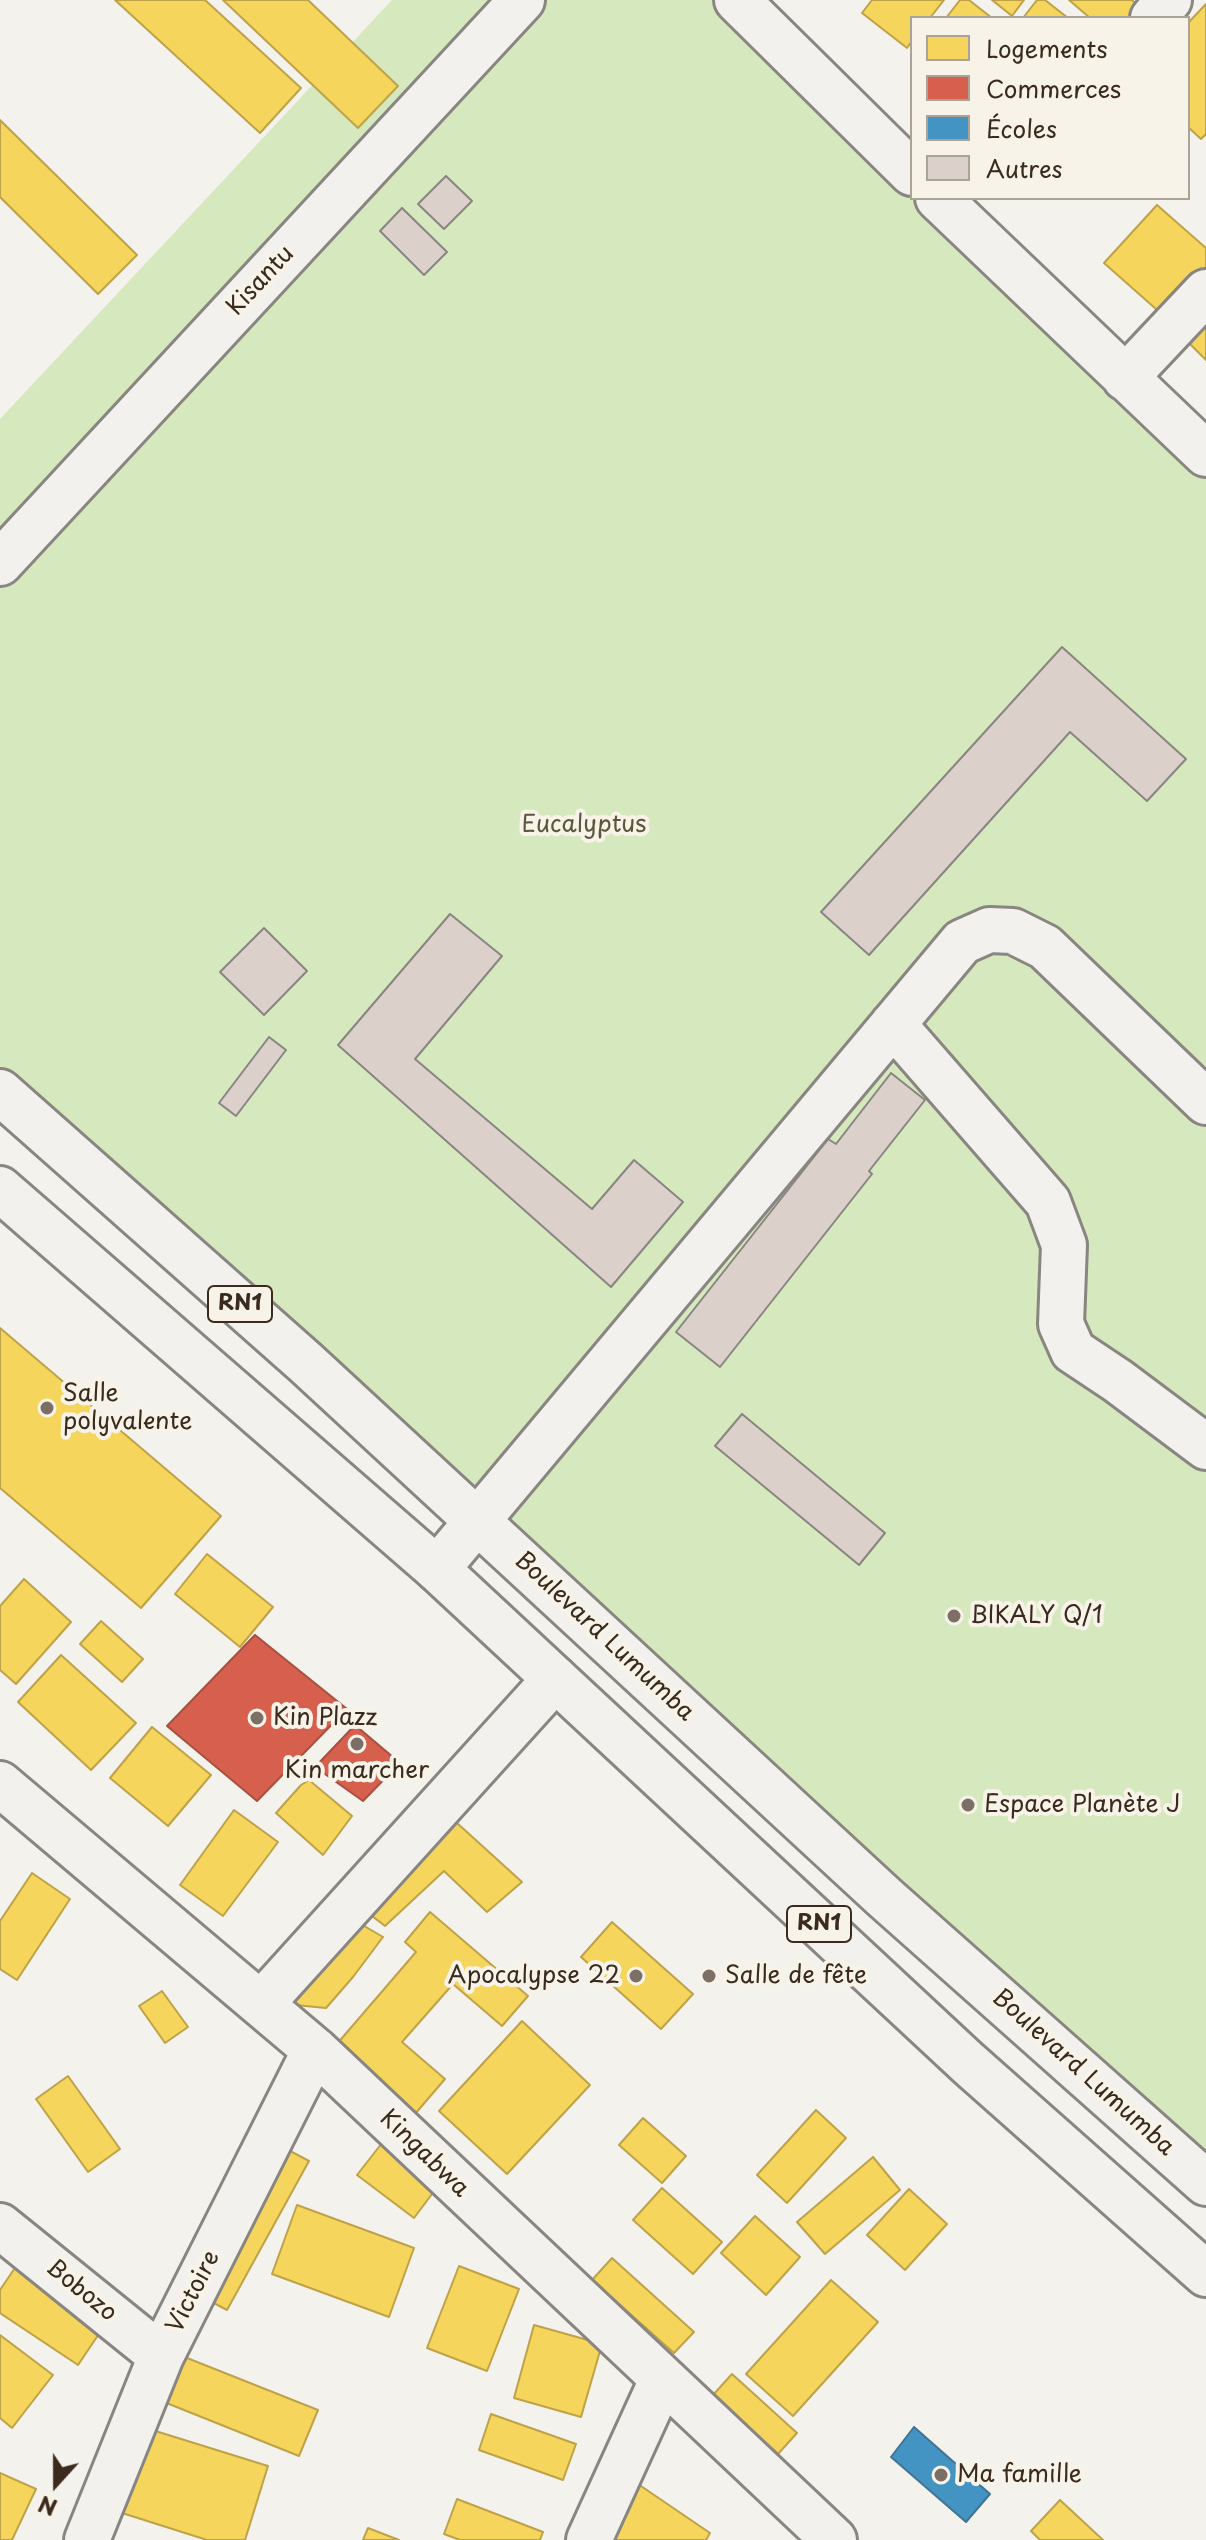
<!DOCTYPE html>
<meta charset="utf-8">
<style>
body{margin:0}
#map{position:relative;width:1206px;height:2540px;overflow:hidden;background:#f4f2ec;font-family:"Playpen Sans",sans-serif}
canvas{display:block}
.legend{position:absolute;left:910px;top:16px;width:280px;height:184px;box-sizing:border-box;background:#f7f3e8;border:2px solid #aca397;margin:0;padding:10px 14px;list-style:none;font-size:24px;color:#3b2a1e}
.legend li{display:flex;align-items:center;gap:16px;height:40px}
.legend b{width:40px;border:2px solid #aca397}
.north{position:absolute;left:16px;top:2444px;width:80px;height:80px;-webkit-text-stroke:6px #f7f3e8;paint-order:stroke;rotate:201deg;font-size:22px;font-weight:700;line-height:32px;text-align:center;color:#3b2a1e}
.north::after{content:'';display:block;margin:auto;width:28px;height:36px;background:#3b2a1e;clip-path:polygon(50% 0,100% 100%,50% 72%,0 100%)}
</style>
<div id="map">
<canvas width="1206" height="2540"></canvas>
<ul class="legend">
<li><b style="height:22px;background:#f6d55c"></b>Logements</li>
<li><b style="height:22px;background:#d6604d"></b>Commerces</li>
<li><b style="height:22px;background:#4393c3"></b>Écoles</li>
<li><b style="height:22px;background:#dcd1ca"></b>Autres</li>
</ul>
<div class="north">N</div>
</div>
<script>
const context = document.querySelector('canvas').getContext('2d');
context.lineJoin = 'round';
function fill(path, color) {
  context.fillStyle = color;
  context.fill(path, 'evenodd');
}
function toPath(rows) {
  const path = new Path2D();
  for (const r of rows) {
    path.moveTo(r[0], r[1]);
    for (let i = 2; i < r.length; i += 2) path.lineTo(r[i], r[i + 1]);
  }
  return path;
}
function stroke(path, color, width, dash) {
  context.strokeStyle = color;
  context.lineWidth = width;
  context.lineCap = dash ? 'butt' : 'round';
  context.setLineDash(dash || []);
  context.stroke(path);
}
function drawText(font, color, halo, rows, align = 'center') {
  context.font = font + ' "Playpen Sans",sans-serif';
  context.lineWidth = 8;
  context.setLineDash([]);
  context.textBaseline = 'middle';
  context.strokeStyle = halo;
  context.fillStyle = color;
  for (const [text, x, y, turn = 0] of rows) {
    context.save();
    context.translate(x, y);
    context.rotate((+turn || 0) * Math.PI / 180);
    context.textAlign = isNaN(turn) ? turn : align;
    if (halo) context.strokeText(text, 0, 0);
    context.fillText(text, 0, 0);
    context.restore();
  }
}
const green = toPath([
 [392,0,768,0,912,142,912,198,969,198,1206,433,1206,2183,0,1091,0,419]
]);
const homes = toPath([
 [115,0,205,0,301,88,260,133,115,0],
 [223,0,308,0,398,86,358,128,223,0],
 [872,0,944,0,930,18,912,18,912,41,907,48,862,13,872,0],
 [960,0,969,0,992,18,946,18,960,0],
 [992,0,1024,0,1012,16,992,0],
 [1037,0,1045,0,1068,18,1023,18,1037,0],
 [1069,0,1132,0,1144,11,1137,18,1090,18,1069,0],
 [1206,4,1206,134,1201,139,1188,127,1188,23,1206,4],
 [0,120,137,255,98,294,0,197,0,120],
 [1157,205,1206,248,1206,270,1165,317,1104,263,1157,205],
 [1206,326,1206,360,1189,343,1206,326],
 [0,1328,221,1516,141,1608,0,1488,0,1328],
 [207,1554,273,1607,240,1647,175,1594,207,1554],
 [24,1579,71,1622,16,1684,0,1670,0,1606,24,1579],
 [101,1621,143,1659,122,1682,80,1644,101,1621],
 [61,1655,136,1723,91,1770,18,1702,61,1655],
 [152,1727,211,1775,168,1826,110,1778,152,1727],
 [309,1780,352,1816,323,1855,276,1813,301,1785,309,1780],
 [234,1810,278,1842,223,1916,180,1885,234,1810],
 [446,1813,522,1882,487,1912,444,1871,385,1926,363,1909,446,1813],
 [32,1873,70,1899,17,1980,0,1969,0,1921,32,1873],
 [430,1912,528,1996,502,2026,453,1984,402,2042,445,2079,415,2114,336,2045,416,1952,405,1942,430,1912],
 [354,1920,383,1937,353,1977,326,2008,295,2005,294,1994,354,1920],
 [612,1922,693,1994,661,2029,581,1957,612,1922],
 [162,1991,188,2027,165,2043,139,2006,162,1991],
 [522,2021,590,2085,507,2174,439,2111,522,2021],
 [68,2076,120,2149,88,2172,36,2099,68,2076],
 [816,2110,846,2138,787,2203,757,2175,816,2110],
 [643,2118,686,2156,662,2183,619,2145,643,2118],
 [382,2143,438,2186,414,2218,357,2175,382,2143],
 [277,2144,309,2161,227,2310,195,2293,277,2144],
 [873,2157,900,2190,825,2254,797,2222,873,2157],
 [662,2188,722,2242,693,2274,633,2220,662,2188],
 [909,2189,947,2224,905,2270,867,2235,909,2189],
 [297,2205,414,2248,389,2317,272,2274,297,2205],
 [755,2216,800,2257,766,2295,721,2253,755,2216],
 [612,2258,694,2332,674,2353,592,2280,612,2258],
 [21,2259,109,2319,78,2365,0,2313,0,2290,21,2259],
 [459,2266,519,2289,487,2371,427,2348,459,2266],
 [831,2280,878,2322,793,2416,746,2374,831,2280],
 [534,2325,602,2344,581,2417,514,2398,534,2325],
 [0,2335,53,2375,12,2428,0,2418,0,2335],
 [182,2356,318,2410,299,2456,164,2402,182,2356],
 [732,2374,797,2433,778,2454,713,2395,732,2374],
 [491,2414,576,2444,563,2480,479,2450,491,2414],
 [149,2429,268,2466,245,2540,207,2540,122,2513,149,2429],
 [0,2473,36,2489,12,2540,0,2540,0,2473],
 [638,2484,710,2533,706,2540,599,2540,638,2484],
 [457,2499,543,2532,540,2540,460,2540,444,2534,457,2499],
 [1060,2500,1103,2540,1040,2540,1031,2531,1060,2500],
 [368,2528,399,2540,363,2540,368,2528]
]);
const shops = toPath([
 [255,1635,347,1709,257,1801,167,1726,255,1635],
 [355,1725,400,1763,363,1801,315,1767,355,1725]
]);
const schools = toPath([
 [914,2427,990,2494,966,2522,891,2457,914,2427]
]);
const building = toPath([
 [446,176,472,201,444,229,418,204,446,176],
 [402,208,447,252,424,275,380,231,402,208],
 [1062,647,1186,759,1147,801,1070,732,869,955,821,912,1062,647],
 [450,914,502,956,415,1059,592,1209,634,1160,683,1202,611,1287,338,1045,450,914],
 [264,928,307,971,264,1015,220,972,264,928],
 [269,1037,286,1050,236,1116,219,1103,269,1037],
 [891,1073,925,1100,869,1171,872,1174,720,1367,676,1332,828,1139,836,1144,891,1073],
 [742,1414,885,1533,859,1565,715,1446,742,1414]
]);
const minor = toPath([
 [737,0,912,173],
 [1153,18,1169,0],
 [938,198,1206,454],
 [1125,378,1206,292],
 [0,563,522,0],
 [893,1024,1048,1202,1064,1245,1061,1324,1073,1351,1118,1381,1206,1447],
 [437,1569,962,942,989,930,1013,931,1045,947,1206,1102],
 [0,1784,315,2050,834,2540],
 [261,2004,555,1679],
 [0,2226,161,2356],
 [87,2540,161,2356,315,2050],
 [589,2540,662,2380]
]);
const highway = toPath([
 [0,1092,306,1363,884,1897,1206,2183],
 [0,1189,437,1569,968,2063,1206,2274]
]);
const markers = [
 [47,1408,8,"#7c7066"],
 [954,1616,8,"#7c7066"],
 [257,1718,8,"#7c7066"],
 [357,1744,8,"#7c7066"],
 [968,1805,8,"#7c7066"],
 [636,1976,8,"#7c7066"],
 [709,1976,8,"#7c7066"],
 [941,2475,8,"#7c7066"]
];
const shields = [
 [240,1304,64],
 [819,1924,64]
];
const shieldNames = [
 ["RN1",240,1304],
 ["RN1",819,1924]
];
const streetNames = [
 ["Kisantu",261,281,-47],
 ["Boulevard Lumumba",604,1637,43],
 ["Boulevard Lumumba",1083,2073,42],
 ["Kingabwa",424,2154,44],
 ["Bobozo",81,2291,39],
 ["Victoire",194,2292,-63]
];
const parkNames = [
 ["Eucalyptus",584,825]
];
const poiNames = [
 ["Salle",63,1394],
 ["polyvalente",63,1422],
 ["BIKALY Q/1",970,1616],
 ["Kin Plazz",273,1718],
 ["Kin marcher",357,1771,"center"],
 ["Espace Planète J",984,1805],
 ["Apocalypse 22",620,1976,"right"],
 ["Salle de fête",725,1976],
 ["Ma famille",957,2475]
];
fill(green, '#d6e8be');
fill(homes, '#f6d55c');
stroke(homes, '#bea249', 2);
fill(shops, '#d6604d');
stroke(shops, '#a8503f', 2);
fill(schools, '#4393c3');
stroke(schools, '#417492', 2);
fill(building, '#dcd1ca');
stroke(building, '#898580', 2);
stroke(minor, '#898580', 50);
stroke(highway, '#898580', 50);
stroke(minor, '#f2f1ed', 44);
stroke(highway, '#f2f1ed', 44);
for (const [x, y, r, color] of markers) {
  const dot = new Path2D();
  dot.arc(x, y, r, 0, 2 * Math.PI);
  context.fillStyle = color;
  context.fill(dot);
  stroke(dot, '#f7f3e8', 3);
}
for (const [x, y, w] of shields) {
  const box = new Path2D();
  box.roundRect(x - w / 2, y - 18, w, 36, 6);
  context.fillStyle = '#f7f3e8';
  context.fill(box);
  stroke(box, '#3b2a1e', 2);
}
drawText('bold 22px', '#3b2a1e', null, shieldNames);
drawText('24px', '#3b2a1e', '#f7f3e8', streetNames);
drawText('24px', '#5c573c', '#f7f3e8', parkNames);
drawText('24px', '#3b2a1e', '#f7f3e8', poiNames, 'left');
</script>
